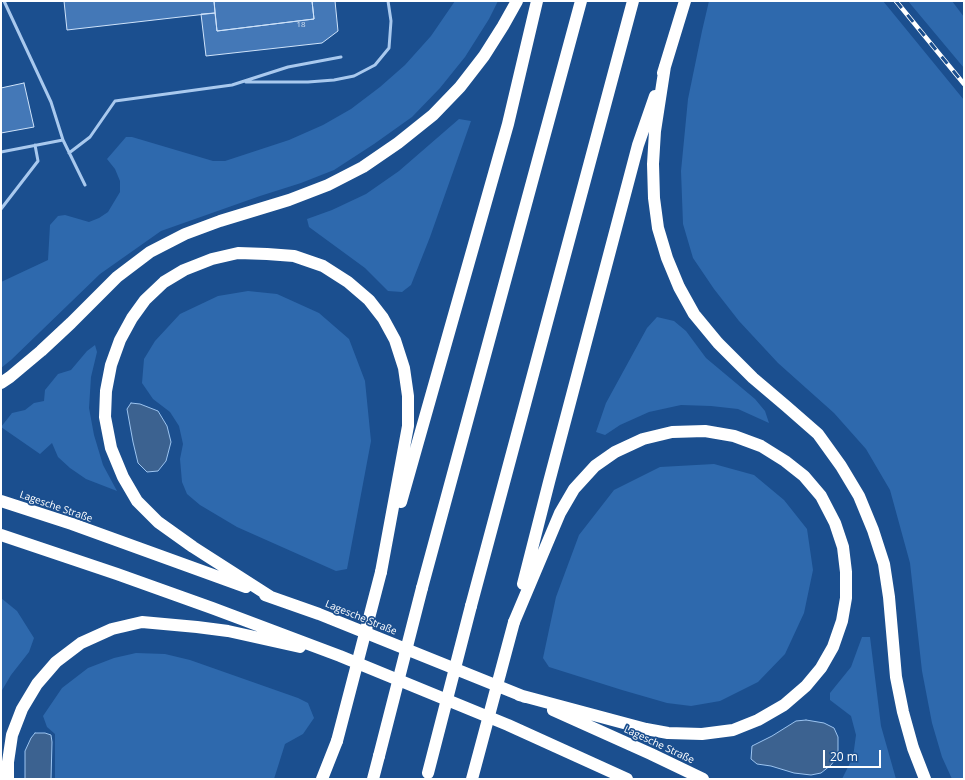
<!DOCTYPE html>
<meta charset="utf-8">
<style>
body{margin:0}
#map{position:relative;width:965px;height:780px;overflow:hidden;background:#1b4f8f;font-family:"Open Sans",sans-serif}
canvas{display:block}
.frame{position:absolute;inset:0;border:2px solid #fff;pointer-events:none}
.scale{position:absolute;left:823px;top:750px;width:58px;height:18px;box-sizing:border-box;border:2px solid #fff;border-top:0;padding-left:5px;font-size:12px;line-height:14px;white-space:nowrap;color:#fff;-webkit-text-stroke:3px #1b4f8f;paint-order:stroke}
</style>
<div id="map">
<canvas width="965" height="780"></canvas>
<div class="frame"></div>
<div class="scale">20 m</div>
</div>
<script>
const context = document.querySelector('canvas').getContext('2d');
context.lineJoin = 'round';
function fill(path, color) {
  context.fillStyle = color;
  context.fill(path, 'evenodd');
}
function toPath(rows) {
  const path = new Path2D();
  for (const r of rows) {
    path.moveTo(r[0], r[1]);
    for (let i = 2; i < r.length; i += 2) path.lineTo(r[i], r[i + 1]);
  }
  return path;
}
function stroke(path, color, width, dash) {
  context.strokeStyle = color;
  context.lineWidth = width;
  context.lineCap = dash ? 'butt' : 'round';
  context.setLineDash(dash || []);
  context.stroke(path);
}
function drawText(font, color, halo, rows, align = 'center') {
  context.font = font + ' "Open Sans",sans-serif';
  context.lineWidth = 3.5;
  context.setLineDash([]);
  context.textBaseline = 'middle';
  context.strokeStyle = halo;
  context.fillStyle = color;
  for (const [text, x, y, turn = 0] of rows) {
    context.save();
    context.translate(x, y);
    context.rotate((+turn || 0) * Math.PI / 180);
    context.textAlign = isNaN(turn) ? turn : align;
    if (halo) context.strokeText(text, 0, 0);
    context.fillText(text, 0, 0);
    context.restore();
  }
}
const green = toPath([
 [455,1,498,1,489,19,465,57,440,88,412,117,374,144,334,170,301,183,260,196,161,231,100,274,11,360,1,368,1,282,48,260,50,225,58,216,65,215,89,222,99,218,108,212,120,192,120,181,115,169,107,159,126,137,132,137,213,161,225,161,289,140,323,125,351,109,380,87,405,65,431,36],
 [709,1,883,1,964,100,964,779,952,779,942,757,932,723,922,671,910,563,890,490,866,449,834,413,778,363,739,321,714,289,693,258,683,224,681,171,688,99,702,31],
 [908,1,952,1,964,17,964,68],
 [459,119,471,121,430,237,411,285,402,292,388,291,365,268,309,227,307,219,332,210,366,194,399,171],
 [248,291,277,294,319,313,349,339,365,381,371,441,347,569,336,571,237,527,200,505,187,494,182,482,180,459,183,444,179,426,170,412,153,399,142,383,144,359,155,341,180,314,218,296],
 [657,317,674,321,686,331,706,358,755,399,765,411,769,423,738,409,711,406,681,405,649,412,620,425,605,435,596,432,606,403,647,328],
 [95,345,97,352,91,377,89,408,94,435,103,465,117,491,86,479,70,468,58,457,52,443,40,454,1,427,12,413,25,410,34,403,44,401,45,390,58,374,71,370,87,351],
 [714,464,754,475,784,500,807,529,813,570,804,613,785,654,758,682,720,701,691,706,667,703,622,690,549,667,543,658,556,597,579,535,614,490,660,467],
 [1,598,17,611,34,638,29,652,11,675,1,692],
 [862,637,870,637,881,726,896,779,842,779,853,757,856,735,851,716,830,700,830,693,851,667],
 [136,653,165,654,190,660,298,698,308,703,314,718,303,734,285,744,274,779,55,779,55,734,47,727,43,716,62,688,88,668,114,658]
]);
const water = toPath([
 [131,403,140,404,158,411,167,426,171,442,166,461,158,471,147,472,138,463,133,442,127,409,131,403],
 [806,720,824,723,834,728,838,737,838,756,831,765,821,773,811,775,794,773,771,766,757,764,751,759,752,746,772,736,796,721,806,720],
 [35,733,45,733,51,735,52,742,51,779,25,779,25,751,31,738,35,733]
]);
const building = toPath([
 [64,1,214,1,215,13,67,30,64,1],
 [214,1,312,1,314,19,217,31,214,1],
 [312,1,335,1,338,31,322,43,206,56,201,14,215,13,217,31,314,19,312,1],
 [24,83,34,127,1,133,1,88,24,83]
]);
const lane = toPath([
 [4,1,51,102,63,140,85,185],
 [246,82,308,82,334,80,354,76,375,65,389,48,391,21,388,1],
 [1,152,63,140],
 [69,153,90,137,115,101,232,85,288,67,341,57],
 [1,209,38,161,35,145]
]);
const highway = toPath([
 [665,66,655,131,653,164,654,198,658,228,667,258,679,287,694,314,718,343,753,378,786,406,818,434,841,466,859,496,873,530,884,564,889,597,896,677,903,712,913,748,925,779],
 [663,73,685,1],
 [1,383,10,377,41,351,71,323,117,277,150,252,185,234,220,221,289,200,328,185,363,167,398,143,433,115,460,87,484,56,503,26,517,1],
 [1,501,72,524,246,587],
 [401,502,508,124,537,1],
 [1,535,117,574,212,608,340,656,508,725,627,779],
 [523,584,549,482,638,145,655,96],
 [422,588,581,1],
 [265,595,319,614,525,697],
 [271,597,193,547,158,522,137,501,123,477,111,448,105,417,106,391,111,365,120,340,132,318,145,300,164,282,184,270,212,259,238,253,267,254,294,256,323,266,348,282,369,300,383,318,395,340,404,368,408,396,408,426,381,572],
 [471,606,633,1],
 [514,622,560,513,574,489,595,466,615,452,643,439,672,432,705,431,734,436,761,446,785,461,804,476,821,496,835,523,843,547,846,572,846,598,842,621,833,647,821,668,806,686,784,705,758,720,733,730,702,734,668,733,646,729,519,695],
 [553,710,651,754,703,779],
 [8,779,8,762,12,735,22,709,37,684,56,662,81,643,112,629,142,622,197,627,228,631,300,647],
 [322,779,337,741],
 [373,779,379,756]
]);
const rail = toPath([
 [896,1,964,84]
]);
const highwayBridge = toPath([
 [337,741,381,572],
 [379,756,422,588],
 [428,773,471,606],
 [472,779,514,622]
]);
const numberNames = [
 ["18",301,25]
];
const streetNames = [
 ["Lagesche Straße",56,507,19],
 ["Lagesche Straße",361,618,22],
 ["Lagesche Straße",659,745,25]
];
fill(green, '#2e69ad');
fill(water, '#3c6290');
stroke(water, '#9cc4f0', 1);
fill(building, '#4478b7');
stroke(building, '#cfe3fa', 1);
stroke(lane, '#a9c9ee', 3);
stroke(highway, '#fff', 12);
stroke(rail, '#fff', 4.5);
stroke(rail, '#1b4f8f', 3, [9]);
stroke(highwayBridge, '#fff', 12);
drawText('8px', '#d0dded', null, numberNames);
drawText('10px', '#fff', '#1b4f8f', streetNames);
</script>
